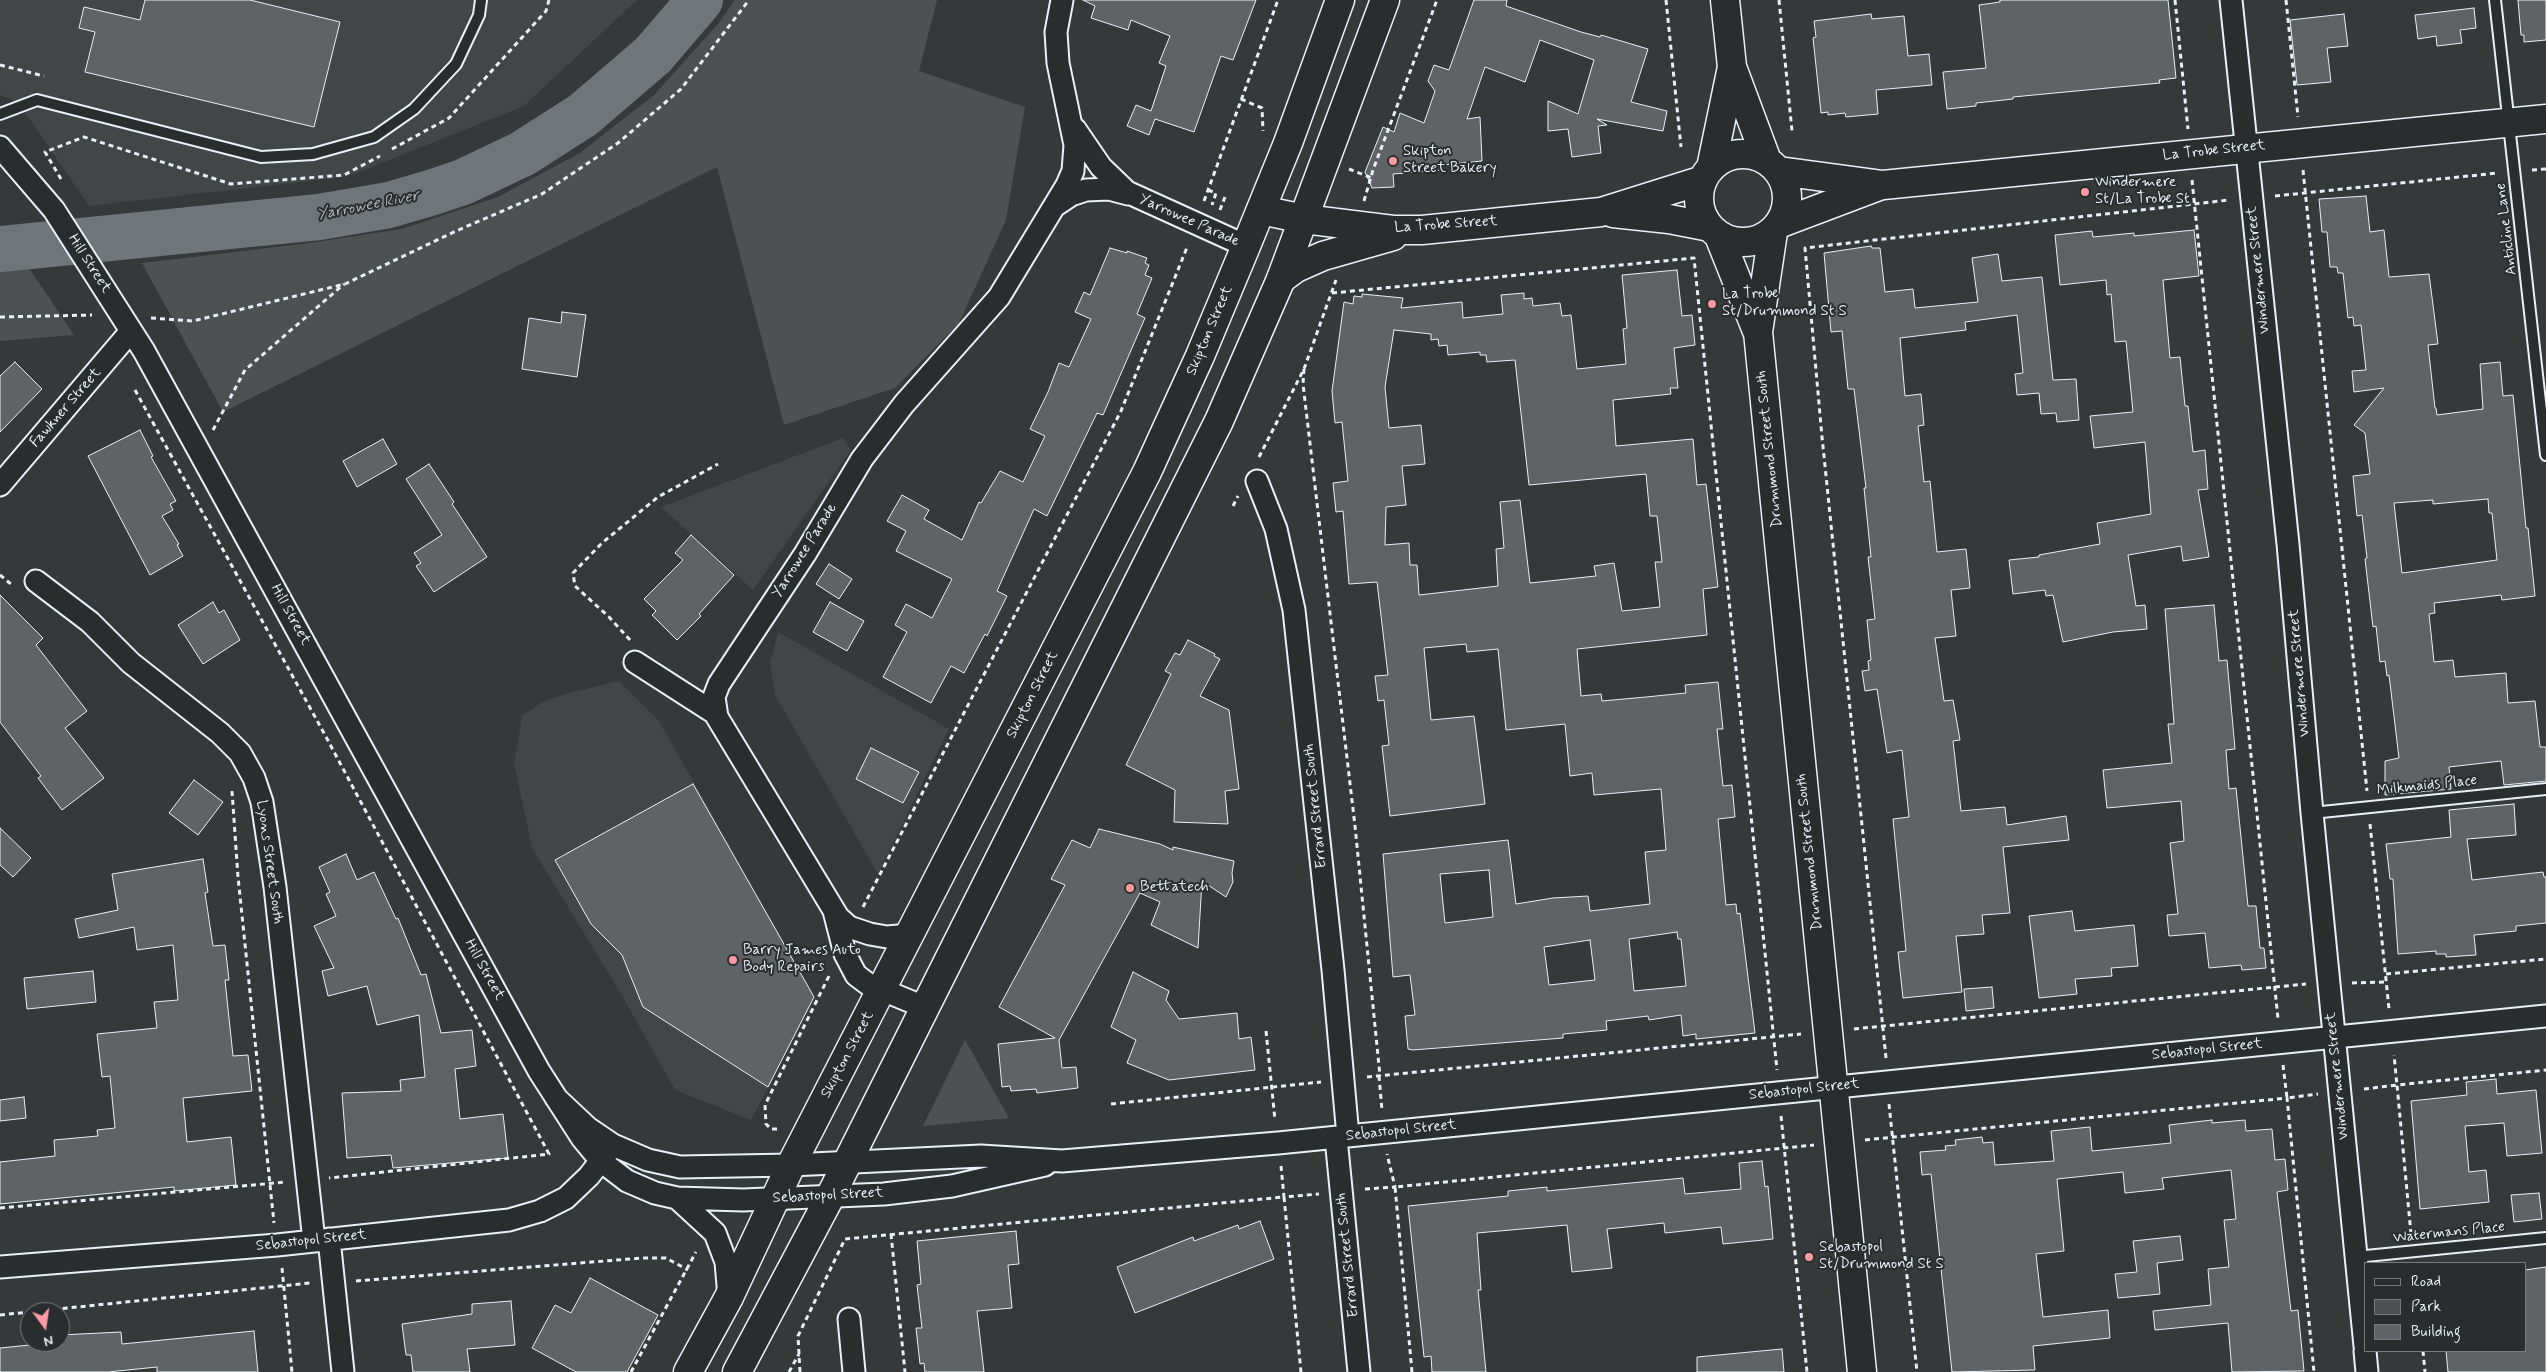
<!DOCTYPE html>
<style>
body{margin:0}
#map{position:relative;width:2546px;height:1372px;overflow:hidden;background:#35393a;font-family:Mynerve,sans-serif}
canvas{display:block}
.legend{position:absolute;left:2364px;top:1262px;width:162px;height:90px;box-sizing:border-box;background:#2a2d2e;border:1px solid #767b7f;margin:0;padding:6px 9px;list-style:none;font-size:15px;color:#e8f1f8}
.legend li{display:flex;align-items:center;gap:10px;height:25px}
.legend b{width:25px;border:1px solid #767b7f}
.north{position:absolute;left:20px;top:1302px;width:50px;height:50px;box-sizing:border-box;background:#2a2d2e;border:1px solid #767b7f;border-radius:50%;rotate:166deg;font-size:14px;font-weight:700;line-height:20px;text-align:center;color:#e8f1f8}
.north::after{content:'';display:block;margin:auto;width:18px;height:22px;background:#ff9aa2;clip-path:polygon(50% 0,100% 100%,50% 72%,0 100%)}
</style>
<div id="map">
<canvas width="2546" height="1372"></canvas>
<ul class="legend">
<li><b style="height:6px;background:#2a2d2e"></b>Road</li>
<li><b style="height:14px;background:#4d5152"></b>Park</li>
<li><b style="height:14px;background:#5f6365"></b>Building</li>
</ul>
<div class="north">N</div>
</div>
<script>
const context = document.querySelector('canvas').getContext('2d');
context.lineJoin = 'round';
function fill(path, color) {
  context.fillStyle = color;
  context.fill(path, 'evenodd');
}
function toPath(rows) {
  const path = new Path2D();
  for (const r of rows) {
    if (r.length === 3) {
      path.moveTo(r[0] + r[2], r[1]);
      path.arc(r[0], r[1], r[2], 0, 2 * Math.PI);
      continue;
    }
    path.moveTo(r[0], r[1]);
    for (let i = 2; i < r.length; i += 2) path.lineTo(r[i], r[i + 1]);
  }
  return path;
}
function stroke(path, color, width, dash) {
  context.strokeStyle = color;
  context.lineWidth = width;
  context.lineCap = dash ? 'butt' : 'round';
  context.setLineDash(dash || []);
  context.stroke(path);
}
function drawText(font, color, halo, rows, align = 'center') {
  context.font = font + ' Mynerve,sans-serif';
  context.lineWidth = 4;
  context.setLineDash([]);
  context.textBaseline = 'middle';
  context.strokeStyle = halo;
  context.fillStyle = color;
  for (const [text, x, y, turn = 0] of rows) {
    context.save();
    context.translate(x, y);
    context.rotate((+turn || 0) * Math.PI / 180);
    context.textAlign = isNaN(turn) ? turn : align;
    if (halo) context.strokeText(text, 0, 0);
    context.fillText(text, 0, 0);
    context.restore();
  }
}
const built = toPath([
 [0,0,637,0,524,106,346,177,89,206,18,102,0,95],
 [843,438,851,450,753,590,661,507],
 [778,632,949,729,878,874,775,695,770,664],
 [619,681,659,721,815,997,751,1120,675,1090,620,992,532,848,514,764,522,716,541,703,565,694]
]);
const green = toPath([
 [735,0,937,0,919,71,1025,107,1006,220,959,323,895,388,784,425,717,167,223,412,142,263,302,244,402,229,498,197,580,153,654,95,718,24],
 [0,225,74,335,0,341],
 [965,1040,1009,1118,923,1126]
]);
const river = toPath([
 [0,249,319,217,389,205,430,193,463,182,522,154,583,115,653,55,700,0]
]);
const building = toPath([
 [145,0,250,0,340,22,314,127,85,72,95,32,79,28,84,7,140,20,145,0],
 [1083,0,1256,0,1233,60,1221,56,1194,132,1155,119,1149,135,1127,126,1136,105,1151,111,1166,66,1159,63,1170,36,1131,20,1128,30,1091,18,1095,6,1083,0],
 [1474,0,1507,0,1506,6,1581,32,1600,37,1601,35,1648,49,1631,102,1667,111,1663,131,1597,119,1607,125,1598,126,1601,153,1572,157,1568,129,1548,131,1548,101,1578,114,1594,60,1540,40,1525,82,1485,67,1467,119,1480,117,1482,161,1443,165,1442,170,1393,174,1394,187,1372,188,1365,172,1383,127,1394,132,1400,113,1424,123,1435,91,1428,81,1434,65,1449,70,1474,0],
 [2000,0,2168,0,2176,78,2159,80,2160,83,2013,97,2013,99,1976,103,1976,106,1947,109,1943,72,1986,68,1979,5,2000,2,2000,0],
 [2518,0,2546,0,2546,40,2524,42,2524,35,2521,35,2518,0],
 [2474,8,2476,28,2460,30,2462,43,2437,46,2436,36,2418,39,2415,15,2474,8],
 [1871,14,1872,19,1904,16,1908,56,1929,54,1932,85,1876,90,1878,114,1846,117,1845,113,1828,115,1828,112,1821,113,1813,38,1816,37,1814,21,1871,14],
 [2344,14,2348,46,2327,48,2331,82,2297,85,2290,20,2344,14],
 [2366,196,2370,232,2384,230,2389,277,2429,274,2438,344,2428,345,2435,408,2436,408,2437,415,2483,409,2480,364,2500,362,2503,396,2513,395,2526,528,2528,528,2535,596,2502,600,2501,595,2434,603,2435,613,2429,614,2434,662,2453,660,2455,677,2506,673,2508,703,2535,701,2540,747,2546,747,2546,781,2504,785,2501,761,2449,767,2451,789,2385,795,2385,761,2399,758,2389,675,2387,676,2385,661,2380,662,2376,626,2373,627,2365,559,2367,558,2362,515,2357,516,2353,476,2370,474,2365,433,2354,425,2384,388,2354,392,2352,371,2366,370,2361,325,2354,326,2353,317,2348,318,2343,273,2338,273,2337,267,2330,267,2327,232,2322,232,2319,199,2366,196],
 [2488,499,2489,513,2492,513,2497,560,2402,573,2394,503,2433,500,2433,504,2488,499],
 [2194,230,2199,276,2163,280,2170,358,2180,357,2185,406,2188,406,2193,452,2205,450,2208,489,2198,490,2209,557,2183,561,2181,546,2128,555,2136,606,2145,605,2147,629,2113,632,2063,642,2053,595,2046,596,2045,590,2013,594,2009,560,2039,557,2039,555,2100,544,2097,523,2151,514,2145,442,2094,448,2090,416,2133,412,2126,341,2115,342,2111,294,2107,295,2106,280,2060,285,2055,235,2092,231,2093,237,2134,233,2134,236,2194,230],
 [1871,246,1872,248,1880,248,1885,292,1913,289,1915,308,1978,302,1972,258,1998,254,2002,281,2042,277,2053,380,2076,379,2079,420,2057,422,2056,413,2041,414,2039,393,2017,395,2015,374,2023,373,2017,315,1965,322,1966,330,1900,338,1905,396,1921,394,1924,425,1918,426,1924,482,1930,481,1937,552,1966,549,1970,588,1951,590,1956,636,1935,638,1944,701,1953,700,1960,740,1953,741,1961,811,2005,807,2007,825,2066,816,2069,840,2003,847,2010,913,1982,915,1984,934,1956,936,1962,992,1903,998,1898,952,1906,951,1893,819,1909,817,1902,750,1887,753,1877,689,1865,691,1862,671,1869,670,1868,661,1871,660,1867,620,1875,619,1868,557,1871,557,1864,488,1866,488,1854,389,1848,389,1842,331,1831,332,1824,253,1871,246],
 [1110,248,1127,253,1127,251,1147,258,1145,263,1149,265,1145,275,1152,278,1137,314,1145,318,1103,415,1097,413,1047,516,1034,509,997,591,1007,596,987,636,985,634,964,673,951,666,931,703,883,677,907,632,895,625,906,604,932,618,952,579,896,551,906,531,887,521,902,495,929,510,924,519,962,540,979,502,981,503,1000,471,1023,482,1045,436,1030,429,1048,392,1059,363,1069,367,1091,319,1075,312,1084,292,1090,295,1110,248],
 [1677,270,1682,316,1692,315,1695,345,1674,348,1678,388,1670,388,1671,394,1613,400,1616,446,1693,439,1697,485,1706,484,1718,587,1703,589,1707,635,1577,649,1581,696,1601,694,1602,701,1646,697,1686,693,1685,685,1718,682,1723,729,1717,729,1723,786,1732,785,1735,817,1718,819,1726,905,1736,904,1737,914,1740,913,1755,1033,1696,1039,1696,1034,1683,1036,1681,1015,1649,1020,1648,1016,1606,1021,1607,1030,1563,1034,1563,1038,1413,1050,1408,1049,1405,1016,1415,1015,1410,975,1393,977,1383,854,1508,840,1516,904,1553,898,1588,896,1590,911,1650,904,1645,852,1666,850,1661,789,1594,795,1592,773,1570,776,1565,724,1506,730,1498,649,1467,652,1466,644,1424,648,1431,720,1474,716,1485,804,1390,816,1382,746,1389,745,1384,700,1378,701,1375,676,1388,675,1377,582,1349,584,1343,511,1336,512,1333,483,1348,481,1342,422,1335,423,1332,391,1344,302,1353,304,1354,296,1362,297,1362,294,1403,298,1401,308,1462,302,1463,318,1503,314,1501,295,1524,293,1524,299,1532,298,1533,306,1560,303,1562,316,1571,315,1577,369,1626,364,1623,329,1627,328,1622,275,1677,270],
 [1394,330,1431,334,1431,340,1438,339,1439,346,1447,345,1448,355,1480,352,1480,355,1486,355,1487,362,1515,360,1529,485,1646,474,1650,516,1657,516,1662,562,1655,562,1660,607,1622,611,1614,563,1594,566,1596,576,1530,583,1520,500,1500,502,1504,548,1496,549,1498,586,1419,595,1417,565,1410,565,1409,543,1385,545,1386,507,1406,505,1402,466,1425,464,1421,425,1389,428,1385,387,1394,330],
 [1489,870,1493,917,1445,923,1440,874,1489,870],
 [1677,932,1678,939,1681,939,1686,986,1634,991,1629,939,1677,932],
 [1590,940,1595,980,1549,985,1544,947,1590,940],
 [562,312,586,315,577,377,522,369,529,318,561,323,562,312],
 [15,362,42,389,0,432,0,376,15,362],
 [140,430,153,456,151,457,176,501,170,504,173,510,162,516,179,544,177,545,183,556,150,575,88,456,140,430],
 [383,439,397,464,357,487,343,461,383,439],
 [429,464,454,502,452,504,487,557,434,592,416,566,421,563,414,553,442,535,406,479,429,464],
 [691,535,734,575,699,614,701,616,677,640,652,615,656,611,644,599,683,560,675,553,691,535],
 [829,564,852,579,839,599,816,584,829,564],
 [0,595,43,638,36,645,87,711,65,728,104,778,62,810,38,778,41,776,0,722,0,595],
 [213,602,219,613,224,610,240,640,203,664,178,625,213,602],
 [830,602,864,621,847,651,813,632,830,602],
 [2214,605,2219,661,2227,660,2235,749,2226,750,2229,789,2236,788,2248,906,2256,906,2260,948,2264,948,2266,968,2242,970,2241,965,2209,968,2205,933,2169,936,2167,915,2178,914,2170,843,2184,841,2181,801,2107,808,2103,770,2172,763,2168,724,2174,724,2165,609,2214,605],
 [1188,640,1215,654,1214,656,1220,659,1200,696,1229,710,1239,789,1225,791,1228,824,1174,822,1175,790,1126,765,1171,674,1165,671,1175,653,1180,655,1188,640],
 [871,748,919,772,903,803,856,779,871,748],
 [194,780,223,802,198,835,169,813,194,780],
 [693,784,814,997,768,1087,643,1007,622,955,591,924,555,860,693,784],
 [2514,804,2516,835,2467,839,2472,880,2543,872,2544,877,2546,877,2546,923,2516,926,2516,931,2474,935,2476,955,2446,957,2446,954,2436,954,2436,951,2398,954,2393,879,2390,879,2386,844,2451,837,2449,810,2514,804],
 [0,828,31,858,13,877,0,865,0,828],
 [1099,829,1160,844,1173,850,1173,847,1234,861,1232,873,1233,882,1226,897,1202,881,1198,948,1151,925,1160,902,1140,893,1059,1040,1062,1068,1076,1067,1078,1088,1037,1093,1036,1089,1011,1091,1010,1086,1002,1087,998,1044,1055,1038,999,1007,1065,885,1051,879,1072,840,1090,848,1099,829],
 [346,854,357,880,374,872,396,919,398,918,421,975,426,974,441,1033,472,1030,476,1066,455,1069,460,1119,503,1114,508,1158,393,1168,391,1155,347,1158,342,1093,401,1091,400,1080,425,1077,419,1015,377,1025,367,986,328,996,322,971,334,968,314,926,336,916,326,894,330,892,319,867,346,854],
 [203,859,208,892,205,893,213,946,225,945,229,980,225,980,233,1056,248,1055,252,1091,183,1098,187,1142,231,1137,236,1185,174,1191,174,1187,0,1204,0,1162,55,1156,54,1140,98,1136,97,1130,115,1128,110,1076,102,1077,97,1034,157,1028,154,1002,178,1000,173,945,137,950,134,927,79,938,75,919,118,910,112,874,203,859],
 [2072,911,2075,931,2134,925,2138,966,2111,968,2112,976,2075,979,2077,994,2039,998,2029,916,2072,911],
 [93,971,96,1002,27,1009,24,978,93,971],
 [1133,972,1169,991,1166,1000,1179,1019,1237,1013,1239,1039,1251,1037,1255,1070,1169,1080,1127,1063,1136,1040,1111,1027,1133,972],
 [1992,987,1994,1008,1966,1011,1964,989,1992,987],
 [2496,1079,2497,1094,2536,1090,2542,1153,2507,1156,2504,1123,2465,1126,2469,1172,2486,1170,2489,1202,2420,1209,2411,1101,2467,1095,2466,1082,2496,1079],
 [24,1097,26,1118,0,1121,0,1100,24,1097],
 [2212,1120,2212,1123,2245,1120,2246,1131,2272,1129,2275,1160,2285,1159,2288,1190,2277,1192,2291,1311,2298,1310,2304,1371,2232,1372,2228,1323,2155,1330,2153,1311,2211,1305,2208,1269,2229,1267,2224,1220,2236,1219,2231,1170,2162,1178,2164,1189,2125,1193,2123,1172,2057,1179,2064,1251,2036,1254,2043,1317,2108,1310,2110,1338,2033,1346,2035,1370,1952,1372,1931,1174,1922,1175,1920,1152,1946,1150,1945,1146,1956,1145,1955,1140,1982,1137,1983,1143,1993,1142,1995,1165,2054,1161,2051,1131,2090,1127,2092,1151,2171,1143,2169,1125,2212,1120],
 [1762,1161,1765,1187,1768,1186,1773,1239,1723,1244,1721,1227,1665,1233,1664,1223,1607,1229,1612,1268,1572,1272,1567,1225,1477,1233,1481,1290,1478,1290,1486,1372,1432,1372,1431,1356,1424,1357,1408,1206,1508,1196,1508,1191,1547,1187,1547,1191,1683,1178,1685,1194,1741,1189,1739,1163,1762,1161],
 [2539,1193,2542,1219,2514,1222,2511,1195,2539,1193],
 [1260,1221,1274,1259,1135,1313,1117,1267,1193,1237,1194,1241,1238,1225,1239,1229,1260,1221],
 [1016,1231,1019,1264,1008,1265,1012,1308,977,1311,984,1372,925,1372,924,1363,920,1364,916,1328,922,1328,917,1285,921,1284,917,1241,1016,1231],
 [2180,1236,2183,1260,2157,1263,2160,1294,2118,1298,2115,1274,2137,1272,2133,1241,2180,1236],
 [2546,1267,2546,1372,2448,1372,2446,1351,2525,1351,2525,1270,2546,1267],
 [590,1278,658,1315,627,1372,576,1372,532,1348,555,1305,571,1313,590,1278],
 [511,1301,515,1345,467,1349,470,1372,413,1372,411,1355,406,1355,402,1324,472,1314,472,1304,511,1301],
 [254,1331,258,1372,157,1372,157,1367,108,1372,0,1372,0,1348,60,1342,60,1335,121,1332,122,1344,254,1331],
 [1782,1349,1784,1372,1697,1372,1697,1357,1782,1349]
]);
const path = toPath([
 [1666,0,1681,147],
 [1779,0,1792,131],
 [2175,0,2188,129],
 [2286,0,2298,117],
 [0,65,44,76],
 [1241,99,1262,108,1263,131],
 [392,149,449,118,546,11,549,0],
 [1349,169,1372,178],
 [2303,170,2367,791],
 [2532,170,2546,169],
 [61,179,45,152,84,137,231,184,344,175,380,156],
 [2192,180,2278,1019],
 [1208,190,1216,193,1212,205],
 [2275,196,2498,173],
 [1204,201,1278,0],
 [1364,201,1373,170,1437,0],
 [1220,210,1225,197],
 [1332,293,1694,258,1777,1070],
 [0,317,92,315],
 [151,318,193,321,345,284,456,231,542,194,618,143,681,89,749,0],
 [1304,369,1303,384,1355,826,1380,1076],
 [135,390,325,735,549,1154,329,1178],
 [213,430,245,370,344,284],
 [1259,457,1304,369,1336,280],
 [1233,506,1238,496],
 [0,575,12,585],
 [630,640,609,617,575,586,573,573,602,543,658,497,718,464],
 [232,791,238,877,274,1223],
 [2370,824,2389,1009],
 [863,907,1121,411,1188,245],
 [2386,974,2546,959],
 [2352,983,2386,982],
 [1854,1029,2306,984],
 [1266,1031,1275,1120],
 [1886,1058,1822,437,1805,248,2229,200],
 [2283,1065,2287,1098,2318,1094],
 [1379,1076,1382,1110],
 [1367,1077,1801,1034],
 [2364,1089,2397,1085,2394,1055],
 [1111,1104,1321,1082],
 [1889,1104,1917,1372],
 [1781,1116,1807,1372],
 [777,1129,771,1129,766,1124,765,1105,829,976],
 [1865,1140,2287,1098,2314,1372],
 [1281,1166,1284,1197,1319,1194],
 [1365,1189,1395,1187,1387,1154],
 [0,1208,286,1182],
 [891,1234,905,1372],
 [2411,1234,2397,1085,2546,1070],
 [282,1268,292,1372],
 [356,1281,642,1258,666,1258,688,1270],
 [0,1315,310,1283],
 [2423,1351,2425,1372],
 [631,1372,696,1252],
 [789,1372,799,1354],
 [800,1372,798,1336,845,1239,1284,1197,1301,1372],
 [1412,1372,1395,1187,1814,1145]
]);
const lane = toPath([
 [2495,0,2546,455],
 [0,114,37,100,261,157,313,154,374,137,414,109,456,64,479,15,481,0],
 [2312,813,2546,789],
 [2356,1257,2546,1238]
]);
const street = toPath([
 [2231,0,2288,544,2312,813,2365,1346],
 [1075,129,1101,167,1127,192,1246,246],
 [0,147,54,210,144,351,539,1071,582,1138,601,1161,627,1181,655,1193,677,1198,743,1200,884,1194,952,1186,1045,1165],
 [1056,205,1071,195,1086,190,1109,189,1128,194],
 [1257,481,1276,529,1294,610,1333,970,1348,1136],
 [0,485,131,331],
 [36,581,90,622,131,663,220,733,240,753,254,778,262,802,275,887,314,1241],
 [635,662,716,714],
 [834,911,845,954,856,975,868,984,924,1007],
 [910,935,887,937,870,934,849,927,838,917,717,717,714,697,719,684,805,554,862,459,904,404,999,297,1067,185,1073,171,1075,145,1058,63,1056,32,1062,0],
 [556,1098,588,1128,613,1145,648,1160,680,1167,791,1165,981,1156,1062,1161,1278,1143,2546,1016],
 [1336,1138,1359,1372],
 [677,1198,715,1233,726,1262,729,1297],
 [329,1239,343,1372],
 [0,1267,277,1245,509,1220,540,1211,566,1198,589,1176,609,1150],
 [849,1319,854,1372],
 [2365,1351,2367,1372]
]);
const secondary = toPath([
 [1725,0,1732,67,1767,161],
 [1743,198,44],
 [1711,168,1732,67],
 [1779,171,1883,185,2546,119],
 [1261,210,1304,219,1393,230,1422,230,1601,212,1703,180],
 [1613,213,1669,219,1710,227],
 [1781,223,1879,186],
 [1773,232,1758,332,1862,1372],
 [1719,236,1757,331],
 [1281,279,1296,268,1323,256,1393,236]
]);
const highway = toPath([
 [688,1372,729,1297,791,1165,1147,472,1200,356,1246,246,1288,143,1340,0],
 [737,1372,830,1197,1219,421,1281,279,1385,0]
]);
const markers = [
 [1393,161,5,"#ff9aa2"],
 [2085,192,5,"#ff9aa2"],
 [1712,304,5,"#ff9aa2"],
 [1130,888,5,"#ff9aa2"],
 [733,960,5,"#ff9aa2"],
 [1809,1257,5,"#ff9aa2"]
];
const streetNames = [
 ["La Trobe Street",2214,151,-6],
 ["Yarrowee Parade",1189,221,24],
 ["La Trobe Street",1446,225,-4],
 ["Anticline Lane",2507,229,-97],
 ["Hill Street",89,264,57],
 ["Windermere Street",2259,270,-96],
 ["Skipton Street",1210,331,-67],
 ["Fawkner Street",66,408,-49],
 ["Drummond Street South",1770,449,-96],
 ["Yarrowee Parade",805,551,-58],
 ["Hill Street",290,615,61],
 ["Windermere Street",2300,673,-95],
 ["Skipton Street",1033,695,-63],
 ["Milkmaids Place",2427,786,-6],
 ["Errard Street South",1316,806,-96],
 ["Drummond Street South",1810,852,-96],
 ["Lyons Street South",269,862,82],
 ["Hill Street",484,970,61],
 ["Sebastopol Street",2207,1050,-6],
 ["Skipton Street",848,1055,-62],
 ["Windermere Street",2338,1076,-96],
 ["Sebastopol Street",1804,1090,-6],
 ["Sebastopol Street",1401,1131,-6],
 ["Sebastopol Street",828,1196,-3],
 ["Watermans Place",2449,1233,-6],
 ["Sebastopol Street",311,1241,-6],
 ["Errard Street South",1348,1255,-96]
];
const poiNames = [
 ["Skipton",1403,152],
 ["Street Bakery",1403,169],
 ["Windermere",2095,183],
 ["St/La Trobe St",2095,200],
 ["La Trobe",1722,295],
 ["St/Drummond St S",1722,312],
 ["Bettatech",1140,888],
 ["Barry James Auto",743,951],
 ["Body Repairs",743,968],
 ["Sebastopol",1819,1248],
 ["St/Drummond St S",1819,1265]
];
const waterNames = [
 ["Yarrowee River",368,206,-11]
];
fill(built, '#424647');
fill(green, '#4d5152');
stroke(river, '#707579', 46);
fill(building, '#5f6365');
stroke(building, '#e8f1f8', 1);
stroke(lane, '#e8f1f8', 14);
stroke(street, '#e8f1f8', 25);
stroke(secondary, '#e8f1f8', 31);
stroke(highway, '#e8f1f8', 31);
stroke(path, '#e8f1f8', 3, [5, 4]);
stroke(lane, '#2a2d2e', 10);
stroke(street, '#2a2d2e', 21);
stroke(secondary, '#2a2d2e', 28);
stroke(highway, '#2a2d2e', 28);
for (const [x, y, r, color] of markers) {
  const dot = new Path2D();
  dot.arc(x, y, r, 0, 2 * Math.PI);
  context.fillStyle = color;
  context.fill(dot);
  stroke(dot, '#2a2d2e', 2);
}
drawText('15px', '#e8f1f8', '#2a2d2e', streetNames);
drawText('15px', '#e8f1f8', '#2a2d2e', poiNames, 'left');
drawText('italic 16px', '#acb3b8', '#2a2d2e', waterNames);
</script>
